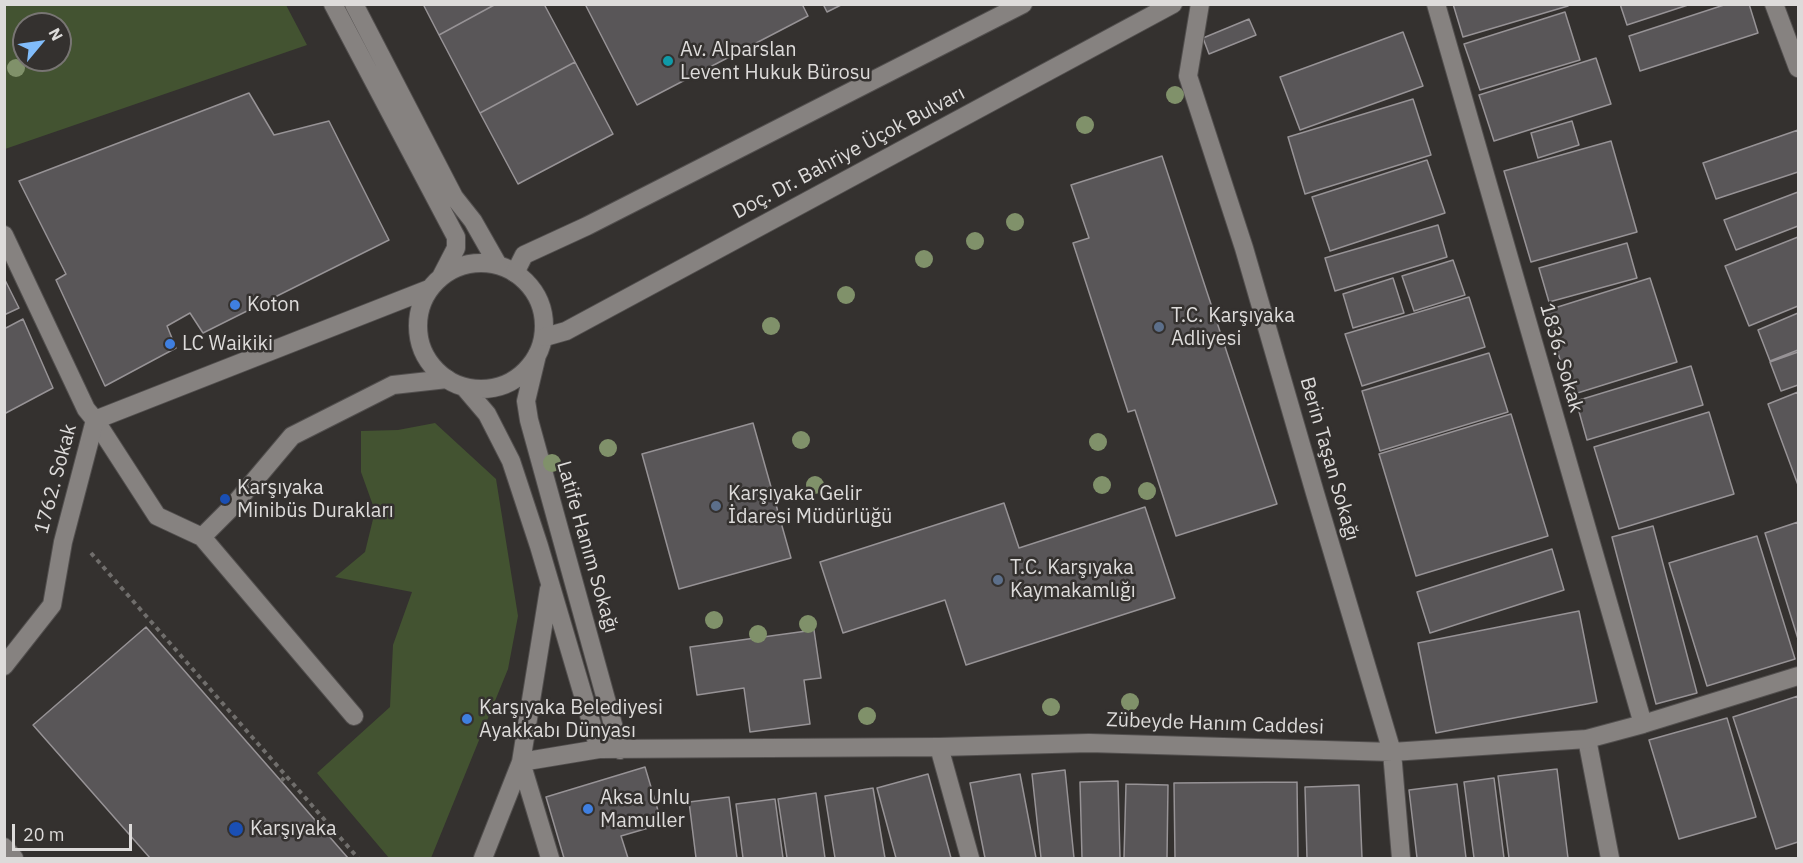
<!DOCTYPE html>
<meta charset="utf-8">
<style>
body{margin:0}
#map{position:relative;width:1803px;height:863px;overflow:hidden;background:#34312f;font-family:"IBM Plex Sans",sans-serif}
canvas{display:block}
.frame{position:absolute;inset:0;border:6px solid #dddbda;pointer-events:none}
.north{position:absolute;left:12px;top:12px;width:60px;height:60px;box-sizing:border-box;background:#34312f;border:2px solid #787573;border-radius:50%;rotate:61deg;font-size:16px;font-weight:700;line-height:24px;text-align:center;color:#dddbda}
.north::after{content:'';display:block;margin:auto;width:21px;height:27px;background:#81bcfa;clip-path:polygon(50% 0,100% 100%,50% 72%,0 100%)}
.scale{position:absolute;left:12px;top:824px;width:120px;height:27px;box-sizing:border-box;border:3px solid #dddbda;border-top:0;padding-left:8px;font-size:18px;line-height:21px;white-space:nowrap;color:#dddbda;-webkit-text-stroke:4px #34312f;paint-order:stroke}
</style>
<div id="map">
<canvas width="1803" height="863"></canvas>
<div class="frame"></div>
<div class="north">N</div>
<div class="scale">20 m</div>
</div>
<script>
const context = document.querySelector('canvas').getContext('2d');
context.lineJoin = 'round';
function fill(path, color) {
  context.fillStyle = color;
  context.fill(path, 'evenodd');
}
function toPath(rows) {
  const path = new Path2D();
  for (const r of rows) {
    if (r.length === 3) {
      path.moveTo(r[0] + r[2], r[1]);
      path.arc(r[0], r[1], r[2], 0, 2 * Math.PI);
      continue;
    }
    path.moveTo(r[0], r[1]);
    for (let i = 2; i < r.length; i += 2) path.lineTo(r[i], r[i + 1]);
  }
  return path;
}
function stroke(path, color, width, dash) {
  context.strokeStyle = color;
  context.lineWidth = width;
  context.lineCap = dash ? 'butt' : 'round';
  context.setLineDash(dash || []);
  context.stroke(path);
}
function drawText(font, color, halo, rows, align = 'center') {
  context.font = font + ' "IBM Plex Sans",sans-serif';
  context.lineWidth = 5;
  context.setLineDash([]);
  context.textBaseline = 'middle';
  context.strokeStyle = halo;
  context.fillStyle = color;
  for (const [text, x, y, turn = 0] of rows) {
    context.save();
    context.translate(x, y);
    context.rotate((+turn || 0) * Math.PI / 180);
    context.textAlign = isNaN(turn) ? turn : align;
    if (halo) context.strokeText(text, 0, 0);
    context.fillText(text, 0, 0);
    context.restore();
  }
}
const green = toPath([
 [4,5,286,5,307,45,5,149],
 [24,24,60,24,60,60,24,60],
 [435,423,496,479,518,616,508,669,431,858,389,858,317,773,390,707,393,645,412,592,335,577,365,552,375,511,361,472,361,431,398,430]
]);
const building = toPath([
 [423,4,496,4,439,35,423,4],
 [496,4,544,4,575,62,480,113,439,35,496,4],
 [585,4,802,4,808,16,637,105,585,4],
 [823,4,843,4,827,12,823,4],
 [1453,4,1568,4,1568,6,1463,37,1453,4],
 [1620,4,1691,4,1627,25,1620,4],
 [1727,4,1749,4,1758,33,1640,71,1629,36,1727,4],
 [1565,12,1580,60,1480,90,1464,44,1565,12],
 [1249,19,1256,35,1209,54,1203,38,1249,19],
 [1403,32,1423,86,1300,130,1280,77,1403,32],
 [1596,58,1611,104,1494,141,1479,95,1596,58],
 [575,62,613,134,518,184,480,113,575,62],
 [249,93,274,135,329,121,389,240,203,333,190,313,167,326,176,348,105,386,56,280,66,274,19,181,249,93],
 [1413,99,1431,155,1305,194,1288,137,1413,99],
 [1572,121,1579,145,1538,158,1531,133,1572,121],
 [1798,130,1798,172,1716,199,1703,163,1798,130],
 [1611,141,1637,232,1531,262,1504,171,1611,141],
 [1162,156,1277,504,1176,536,1135,410,1128,412,1073,243,1089,238,1071,185,1162,156],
 [1427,160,1445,213,1330,251,1312,197,1427,160],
 [1798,192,1798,226,1736,250,1724,220,1798,192],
 [1438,225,1447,257,1335,291,1325,258,1438,225],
 [1798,237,1798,306,1749,326,1725,266,1798,237],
 [1627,243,1637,278,1549,302,1539,268,1627,243],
 [1453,260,1465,295,1414,311,1402,276,1453,260],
 [4,278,19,308,4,315,4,278],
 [1393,278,1404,313,1353,328,1343,294,1393,278],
 [1650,278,1677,362,1571,395,1545,311,1650,278],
 [1469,297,1485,347,1362,386,1345,334,1469,297],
 [1798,313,1798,350,1770,361,1758,330,1798,313],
 [23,319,53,388,4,414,4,329,23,319],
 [1798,352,1798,385,1781,391,1770,362,1798,352],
 [1489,353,1508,412,1380,451,1362,391,1489,353],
 [1691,366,1703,405,1587,440,1576,401,1691,366],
 [1798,392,1798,485,1768,404,1798,392],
 [1709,412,1734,494,1619,529,1594,447,1709,412],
 [1511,414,1548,536,1416,576,1379,454,1511,414],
 [753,423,791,558,679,589,642,454,753,423],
 [1004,503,1019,548,1145,507,1175,598,966,665,945,600,843,633,820,562,1004,503],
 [1798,522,1798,639,1765,533,1798,522],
 [1653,526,1697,693,1656,704,1612,537,1653,526],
 [1757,536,1795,659,1707,686,1669,563,1757,536],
 [1552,549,1564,590,1430,633,1417,592,1552,549],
 [1579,611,1597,702,1436,733,1418,643,1579,611],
 [146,627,281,781,348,858,150,858,33,725,146,627],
 [814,630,821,678,804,680,810,724,750,732,744,688,697,695,690,647,814,630],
 [1798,696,1798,842,1776,849,1733,717,1798,696],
 [1727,718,1756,817,1679,839,1649,740,1727,718],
 [645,767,662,824,621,836,628,858,564,858,546,797,645,767],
 [1557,769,1568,858,1509,858,1498,776,1557,769],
 [1065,770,1074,858,1041,858,1032,774,1065,770],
 [928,774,951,858,896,858,877,788,928,774],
 [1020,774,1036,858,985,858,970,783,1020,774],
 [1494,778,1504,858,1474,858,1464,782,1494,778],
 [1118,781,1120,858,1082,858,1080,782,1118,781],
 [1297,782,1298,858,1175,858,1174,783,1297,782],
 [1126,784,1168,785,1167,858,1124,858,1126,784],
 [1457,784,1466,858,1417,858,1409,790,1457,784],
 [1359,785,1362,858,1307,858,1305,787,1359,785],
 [873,788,885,858,835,858,825,796,873,788],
 [816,793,825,858,787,858,778,799,816,793],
 [729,797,737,858,696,858,689,802,729,797],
 [775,799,783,858,743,858,736,804,775,799]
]);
const path = toPath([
 [91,553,358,858],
 [281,781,287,775]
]);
const service = toPath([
 [95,420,157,516,202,537,233,506,292,436,393,385,447,379],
 [202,537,354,716],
 [1587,739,1610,858]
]);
const pedestrian = toPath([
 [4,847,14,858]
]);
const minor = toPath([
 [333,4,456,237,456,248,441,277],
 [354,4,454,197,473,221,498,265],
 [1200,4,1188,76,1244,248,1315,493,1392,752,1401,858],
 [1436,4,1643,724],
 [1774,4,1798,68],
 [4,235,86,409,95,420],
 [481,326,63],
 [537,355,526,401,529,420,620,750],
 [464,387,487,414,511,461,539,546,599,749],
 [95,420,429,289],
 [4,666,52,605,63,542,95,420],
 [939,747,970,858],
 [521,762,599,749,939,747,1089,743,1392,752,1587,739,1643,724,1798,676],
 [521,762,550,858],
 [483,858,521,762,549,589]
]);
const secondary = toPath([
 [515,273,524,255,587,226,1023,4],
 [545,337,566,331,1173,4]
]);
const trees = [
 [16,68],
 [1175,95],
 [1085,125],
 [1015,222],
 [975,241],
 [924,259],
 [846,295],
 [771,326],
 [801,440],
 [1098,442],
 [608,448],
 [552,463],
 [815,485],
 [1102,485],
 [1147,491],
 [714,620],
 [808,624],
 [758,634],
 [1130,702],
 [1051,707],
 [867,716]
];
const markers = [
 [668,61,6,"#0f9aa8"],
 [235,305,6,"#3f7fe0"],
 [1159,327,6,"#5c6f8a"],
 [170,344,6,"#3f7fe0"],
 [225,499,6,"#1a4fb4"],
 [716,506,6,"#5c6f8a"],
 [998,580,6,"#5c6f8a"],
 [467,719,6,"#3f7fe0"],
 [588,809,6,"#3f7fe0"],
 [236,829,8,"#1a4fb4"]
];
const poiNames = [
 ["Av. Alparslan",680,50],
 ["Levent Hukuk Bürosu",680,73],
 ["Koton",247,305],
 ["T.C. Karşıyaka",1171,316],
 ["Adliyesi",1171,339],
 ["LC Waikiki",182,344],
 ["Karşıyaka",237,488],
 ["Minibüs Durakları",237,511],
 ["Karşıyaka Gelir",728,494],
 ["İdaresi Müdürlüğü",728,517],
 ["T.C. Karşıyaka",1010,568],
 ["Kaymakamlığı",1010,591],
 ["Karşıyaka Belediyesi",479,708],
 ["Ayakkabı Dünyası",479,731],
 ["Aksa Unlu",600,798],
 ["Mamuller",600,821],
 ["Karşıyaka",250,829]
];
const streetNames = [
 ["Doç. Dr. Bahriye Üçok Bulvarı",849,153,-28],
 ["1836. Sokak",1561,358,74],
 ["Berin Taşan Sokağı",1329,459,74],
 ["1762. Sokak",56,479,-75],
 ["Latife Hanım Sokağı",587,547,74],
 ["Zübeyde Hanım Caddesi",1215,724,2]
];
fill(green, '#435331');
fill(building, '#595658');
stroke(building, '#979396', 1.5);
stroke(service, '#524f4e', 20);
stroke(pedestrian, '#524f4e', 20);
stroke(minor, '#524f4e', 20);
stroke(secondary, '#524f4e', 20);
stroke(path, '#706e6c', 4, [4.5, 4.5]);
stroke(service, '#868280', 18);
stroke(pedestrian, '#868280', 18);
stroke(minor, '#868280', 18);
stroke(secondary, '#868280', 18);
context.fillStyle = '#80916a';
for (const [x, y] of trees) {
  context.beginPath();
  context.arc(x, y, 9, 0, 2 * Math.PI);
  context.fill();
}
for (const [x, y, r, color] of markers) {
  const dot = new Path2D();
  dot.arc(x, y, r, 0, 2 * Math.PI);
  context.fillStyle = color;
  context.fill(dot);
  stroke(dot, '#34312f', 2);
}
drawText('20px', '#dddbda', '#34312f', poiNames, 'left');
drawText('20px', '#dddbda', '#34312f', streetNames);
</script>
